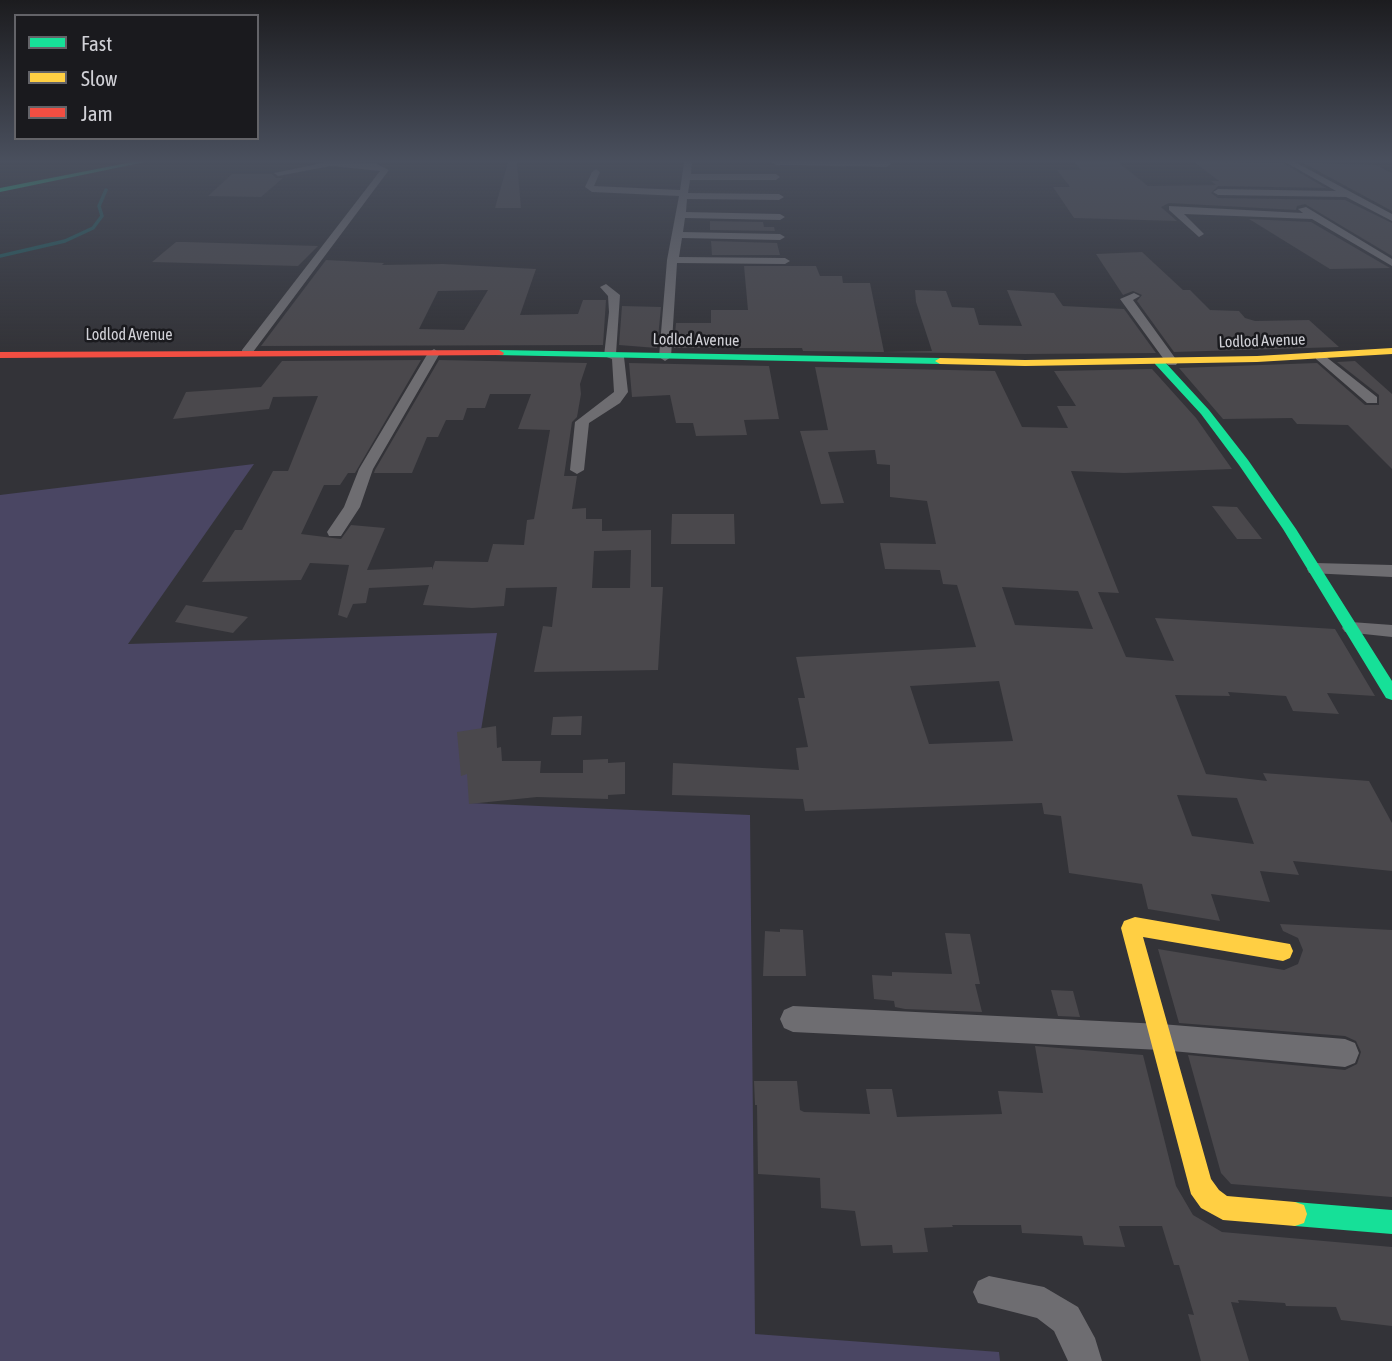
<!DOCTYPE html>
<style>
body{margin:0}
#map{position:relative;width:1392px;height:1361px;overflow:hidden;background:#333338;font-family:"Asap Condensed",sans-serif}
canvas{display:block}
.legend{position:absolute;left:14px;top:14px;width:245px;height:126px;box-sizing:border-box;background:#1a1a1e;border:2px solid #636368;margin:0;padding:9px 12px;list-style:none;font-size:21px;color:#d1d1d7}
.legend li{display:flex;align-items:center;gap:14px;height:35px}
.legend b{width:35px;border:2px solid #636368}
</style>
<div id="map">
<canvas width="1392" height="1361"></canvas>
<ul class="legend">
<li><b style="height:9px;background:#16e098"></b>Fast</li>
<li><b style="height:9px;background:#ffcf43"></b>Slow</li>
<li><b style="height:9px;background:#f24e42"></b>Jam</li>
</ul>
</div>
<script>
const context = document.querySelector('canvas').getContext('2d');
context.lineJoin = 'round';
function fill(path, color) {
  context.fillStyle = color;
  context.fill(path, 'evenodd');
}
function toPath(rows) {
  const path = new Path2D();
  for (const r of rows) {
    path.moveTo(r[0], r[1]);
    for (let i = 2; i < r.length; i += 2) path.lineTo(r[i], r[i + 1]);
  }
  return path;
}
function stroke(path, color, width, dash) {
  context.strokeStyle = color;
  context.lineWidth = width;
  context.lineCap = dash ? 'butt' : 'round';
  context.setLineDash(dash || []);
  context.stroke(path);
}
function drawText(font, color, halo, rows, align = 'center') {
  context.font = font + ' "Asap Condensed",sans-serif';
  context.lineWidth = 5;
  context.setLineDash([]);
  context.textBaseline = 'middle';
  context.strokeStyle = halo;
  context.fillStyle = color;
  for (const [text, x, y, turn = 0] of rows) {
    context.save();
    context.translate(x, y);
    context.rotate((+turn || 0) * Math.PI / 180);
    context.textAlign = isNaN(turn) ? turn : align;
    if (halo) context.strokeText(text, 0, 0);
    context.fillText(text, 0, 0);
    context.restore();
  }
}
const green = toPath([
 [254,464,128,644,497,633,469,803,750,815,755,1334,999,1352,1000,1361,0,1361,0,495]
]);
const stream = toPath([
 [0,256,65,241,93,228,102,216,99,206,106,190]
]);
const building = toPath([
 [508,162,517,162,521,208,495,208],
 [1074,162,1118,162,1148,186,1216,185,1211,181,1219,181,1194,162,1283,163,1326,188,1218,186,1211,193,1218,198,1345,200,1392,223,1392,256,1305,204,1297,206,1296,210,1169,203,1161,207,1177,221,1074,218,1053,187,1070,187,1057,170,1081,170],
 [1303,163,1376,165,1392,173,1392,211],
 [232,174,272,174,276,178,283,178,261,197,208,196],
 [1249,219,1311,222,1390,268,1330,269],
 [710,221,763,222,764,227,774,227,775,231,710,230],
 [711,241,777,243,780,255,712,255],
 [176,242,186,242,318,246,298,266,152,262],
 [1142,252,1183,290,1190,290,1210,310,1239,311,1245,318,1255,321,1309,320,1339,347,1174,352,1137,301,1142,295,1133,291,1123,295,1096,254],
 [326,260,384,263,382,265,443,264,536,269,520,315,578,314,583,300,606,300,603,345,261,346],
 [488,290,464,330,419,329,438,291],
 [744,266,816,266,820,276,842,276,843,283,870,283,884,352,932,351,916,302,915,290,946,291,952,307,974,308,979,325,1022,326,1007,290,1054,293,1063,306,1124,309,1156,353,1025,354,803,351,802,348,674,348,676,323,711,323,711,310,748,310],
 [622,306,661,307,657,348,619,345],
 [421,360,355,473,348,473,340,485,324,485,301,534,341,539,351,525,385,528,367,570,432,567,432,570,435,561,488,562,493,544,524,545,527,520,534,519,550,430,518,429,531,394,490,394,485,408,467,408,463,420,446,420,438,437,427,437,412,473,374,473,375,470,439,360,587,363,580,384,581,394,577,417,572,422,564,476,577,476,572,509,586,508,586,519,602,519,602,531,651,530,651,587,663,587,658,670,534,672,543,626,552,627,557,587,506,588,504,606,472,608,423,605,429,585,369,588,366,603,353,604,347,618,338,615,349,565,310,563,301,580,202,582,235,530,242,530,273,471,288,471,318,396,273,397,269,409,173,419,186,392,261,387,282,361],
 [631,550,630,588,592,588,594,551],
 [1355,361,1392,394,1392,469,1348,425,1297,424,1292,418,1223,419,1179,368,1317,363,1365,405,1379,405,1379,395,1337,362],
 [629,363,769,366,779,419,744,420,747,435,696,436,693,423,676,423,670,395,632,397],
 [815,367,995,371,1022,427,1068,428,1057,406,1076,406,1054,371,1152,369,1196,418,1232,469,1124,473,1071,471,1119,593,1098,592,1126,657,1174,661,1155,618,1335,629,1375,696,1327,693,1339,714,1293,711,1286,696,1228,692,1230,696,1175,695,1206,774,1267,781,1263,773,1369,781,1392,823,1392,871,1293,861,1299,875,1260,871,1270,902,1211,894,1220,921,1148,909,1142,884,1069,873,1061,816,1044,814,1042,803,805,811,803,799,672,795,673,763,799,770,796,748,808,747,798,698,805,698,796,657,976,647,957,585,943,584,940,570,885,569,880,543,936,544,927,501,890,497,890,465,877,464,875,450,828,452,844,503,821,504,800,431,828,430],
 [1002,587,1078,591,1093,629,1015,625],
 [999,681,1013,741,929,744,910,686],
 [1177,795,1237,798,1254,844,1192,836],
 [1212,506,1237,507,1262,539,1237,539],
 [672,514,734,514,735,544,671,544],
 [186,605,248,617,233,633,175,622],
 [582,716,581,735,551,735,553,717],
 [496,726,497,748,501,747,502,761,541,761,540,773,583,773,583,760,608,759,608,763,625,762,625,794,608,795,608,799,537,797,469,804,467,774,461,776,457,732],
 [1280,924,1392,930,1392,1197,1231,1184,1221,1173,1188,1055,1345,1070,1357,1064,1361,1052,1356,1041,1345,1036,1179,1023,1158,949,1284,970,1298,964,1303,950,1298,938,1283,931],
 [780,929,803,930,806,976,763,976,765,931,780,932],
 [945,933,970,934,980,984,975,984,982,1012,905,1009,895,1007,894,1001,874,999,872,975,892,976,892,972,952,974],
 [1051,990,1073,991,1080,1017,1058,1016],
 [1035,1046,1143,1055,1176,1186,1193,1215,1222,1232,1392,1247,1392,1326,1341,1320,1336,1307,1286,1306,1285,1303,1238,1300,1239,1303,1231,1302,1249,1361,1201,1361,1188,1314,1194,1315,1179,1265,1174,1265,1162,1226,1119,1226,1125,1247,1084,1245,1082,1236,1022,1233,1021,1225,952,1225,953,1227,924,1228,928,1252,893,1253,892,1245,861,1246,855,1211,821,1208,820,1178,758,1174,757,1105,755,1105,754,1081,797,1081,800,1110,804,1112,870,1114,866,1089,892,1089,897,1117,1002,1114,998,1091,1043,1093]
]);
const street = toPath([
 [327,162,375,163,389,170,250,356,242,356,242,350,380,171,331,166,278,176,274,173,327,162],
 [684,162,692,162,691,174,776,174,780,177,776,180,690,180,688,193,779,194,784,197,779,200,687,199,686,212,780,214,785,217,780,220,685,218,683,232,780,234,785,237,780,240,682,238,679,257,785,258,790,261,785,264,677,263,671,357,665,361,659,357,667,260,679,196,592,192,585,187,592,172,596,169,600,172,594,186,680,190,684,162],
 [772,162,889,162,891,164,887,167,776,165,772,162],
 [1285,162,1295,162,1392,214,1392,221,1346,197,1218,195,1213,192,1218,189,1336,191,1285,162],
 [1169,206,1303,213,1298,209,1306,207,1392,259,1392,266,1312,219,1184,214,1204,234,1199,237,1169,210,1169,206],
 [606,284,620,295,616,354,624,357,628,392,620,403,589,423,584,470,577,474,570,470,575,422,614,392,612,359,604,356,609,312,608,296,600,287,606,284],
 [1134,293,1140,296,1133,300,1178,362,1176,365,1168,365,1120,299,1134,293],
 [434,349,440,353,373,469,360,507,341,536,329,536,327,532,344,507,359,469,428,353,434,349],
 [1320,352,1377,397,1377,403,1367,403,1316,359,1316,353,1320,352],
 [1315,563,1392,565,1392,577,1309,573,1307,569,1315,563],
 [1351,622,1392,625,1392,637,1345,632,1342,628,1345,624,1351,622],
 [793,1006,1161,1024,1345,1039,1355,1043,1359,1053,1355,1063,1345,1067,1161,1050,793,1032,784,1028,780,1019,784,1010,793,1006],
 [989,1276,1044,1287,1078,1307,1095,1338,1102,1361,1068,1361,1054,1331,1037,1318,978,1303,973,1292,978,1281,989,1276]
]);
const fast = toPath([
 [132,162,145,162,0,192,0,188,132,162],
 [499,350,940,358,945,361,940,364,495,355,494,353,499,350],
 [1155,360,1163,360,1209,410,1248,460,1296,529,1392,681,1392,700,1386,698,1283,529,1239,465,1201,414,1155,364,1155,360],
 [1295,1202,1392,1210,1392,1234,1295,1226,1286,1223,1283,1214,1286,1205,1295,1202]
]);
const slow = toPath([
 [1392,348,1392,354,1257,362,1025,366,940,364,935,361,940,358,1025,360,1257,356,1392,348],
 [1135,917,1290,944,1293,951,1290,958,1283,961,1143,937,1211,1179,1219,1190,1227,1196,1295,1202,1304,1205,1307,1214,1304,1223,1295,1226,1223,1220,1201,1208,1191,1194,1121,928,1124,921,1135,917]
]);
const jam = toPath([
 [499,350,504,353,503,355,0,358,0,352,499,350]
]);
const farStreetnames = [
 ["Lodlod Avenue",129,335],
 ["Lodlod Avenue",696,340,1],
 ["Lodlod Avenue",1262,341,-2]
];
fill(green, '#4a4663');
stroke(stream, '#215b5d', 3.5);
fill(building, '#4a484c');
fill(street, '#6e6d71');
fill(fast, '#16e098');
fill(slow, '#ffcf43');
fill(jam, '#f24e42');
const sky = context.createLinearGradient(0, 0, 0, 352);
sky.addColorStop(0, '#1c1c1f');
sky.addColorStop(0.46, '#4a505e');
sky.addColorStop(1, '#4a505e00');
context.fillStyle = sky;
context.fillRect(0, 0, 1392, 352);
drawText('16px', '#d1d1d7', '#1a1a1e', farStreetnames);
</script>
